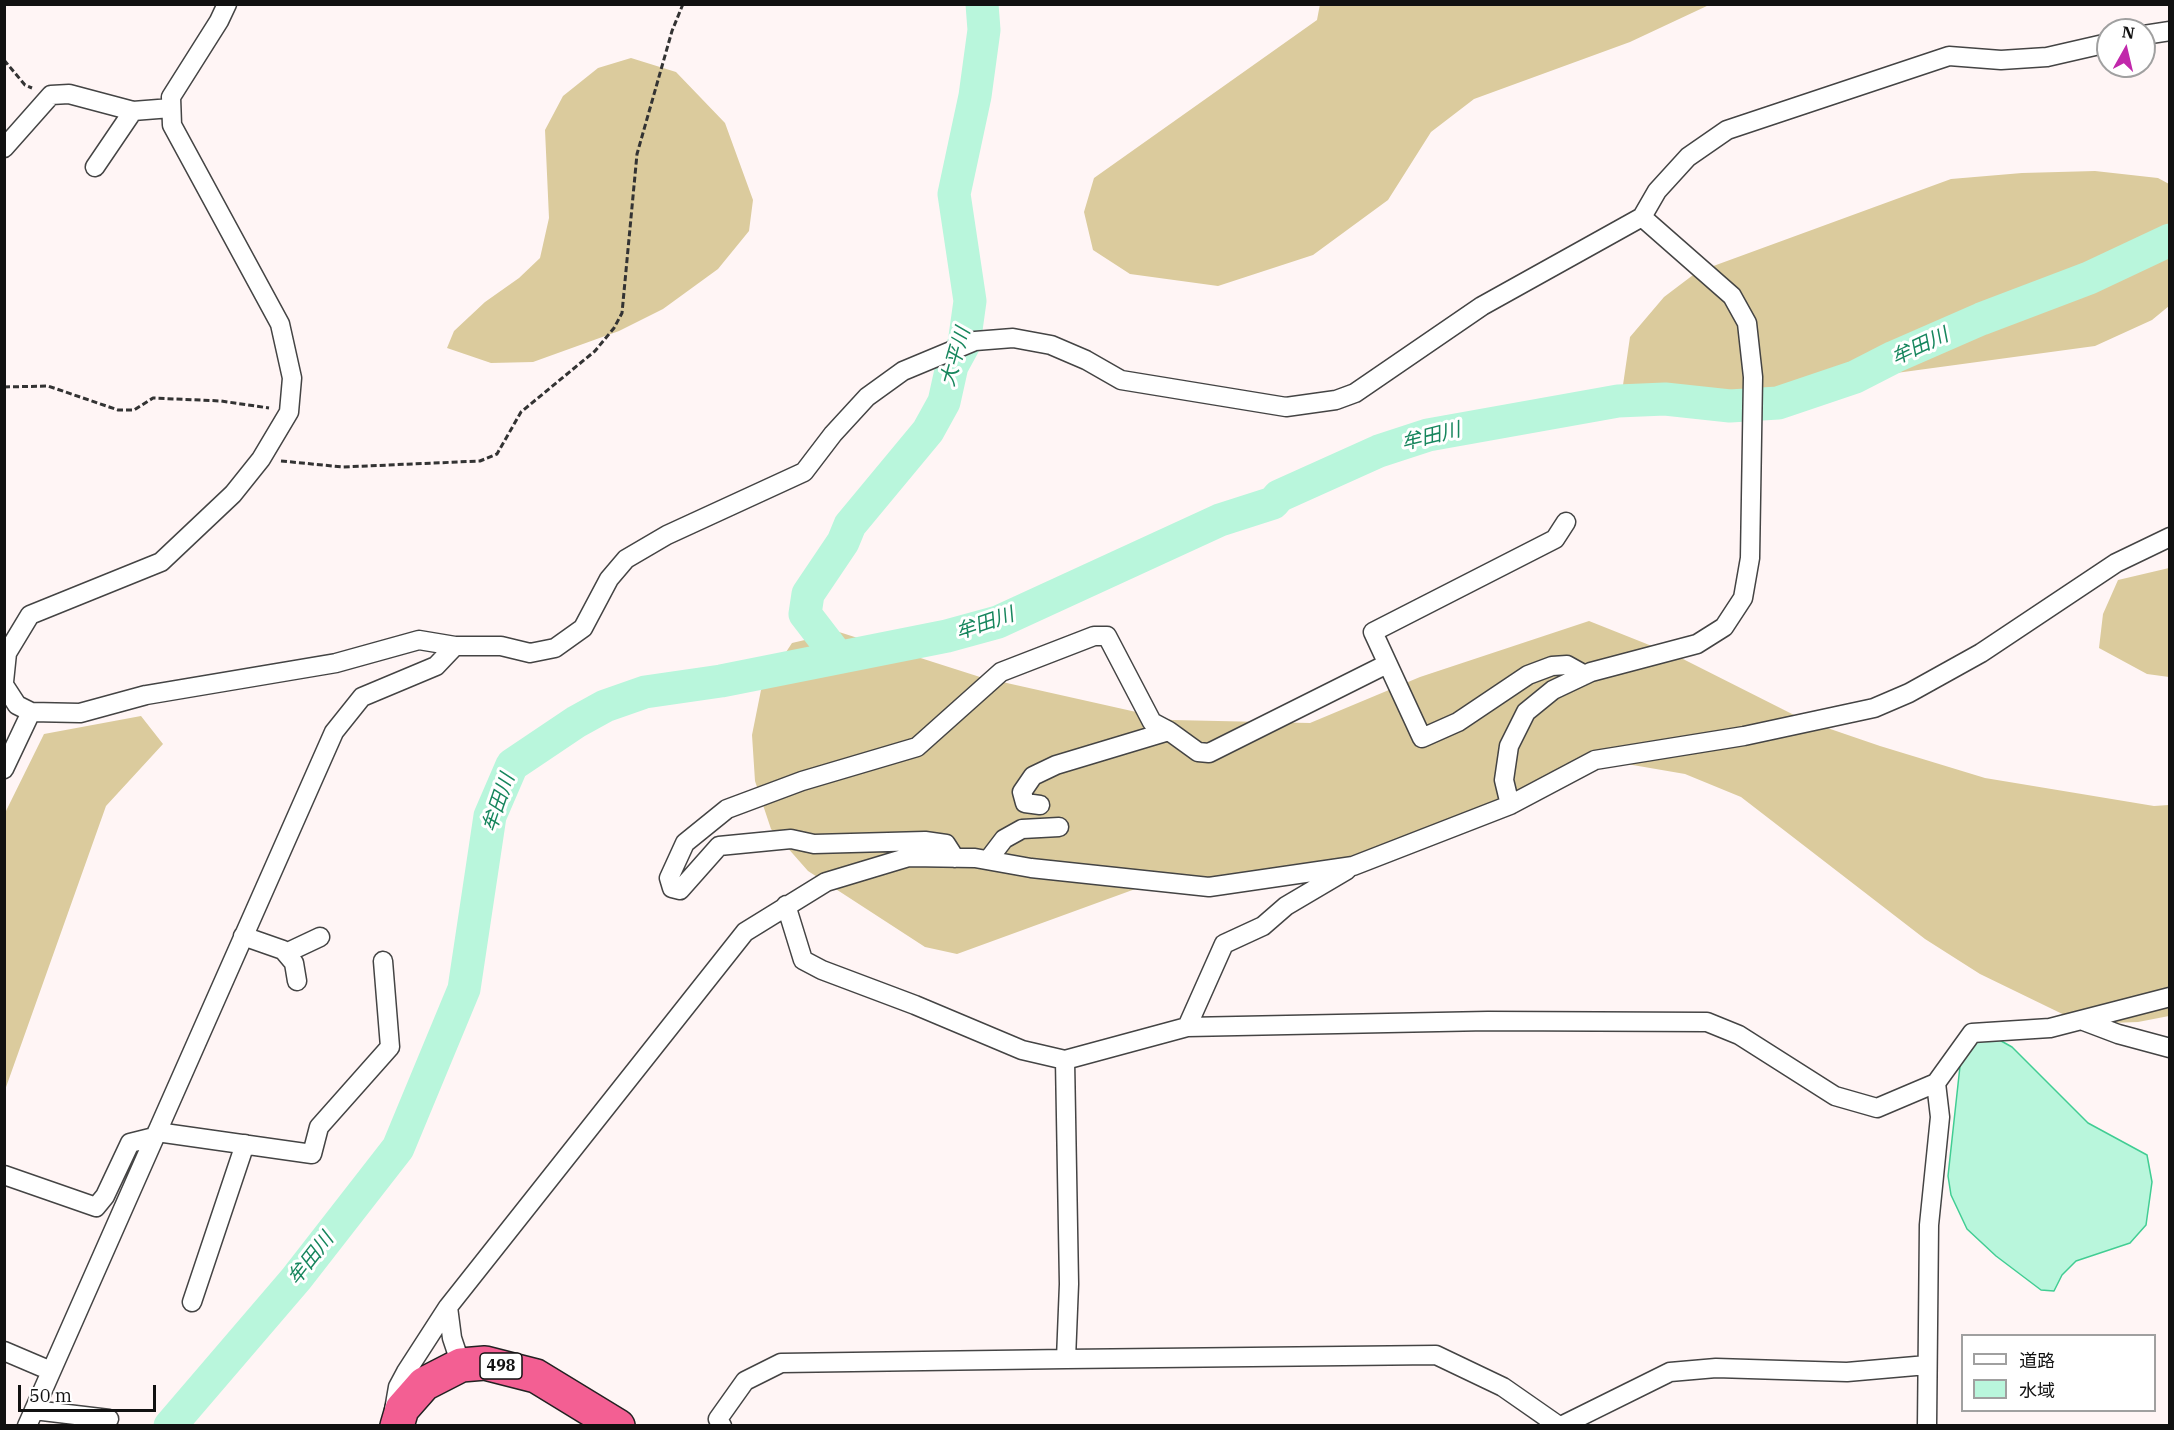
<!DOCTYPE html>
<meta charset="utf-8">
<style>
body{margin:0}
#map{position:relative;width:2174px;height:1430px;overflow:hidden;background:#fff5f5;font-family:"IBM Plex Serif","Noto Sans JP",serif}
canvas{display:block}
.frame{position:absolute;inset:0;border:6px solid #111;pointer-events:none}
.legend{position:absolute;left:1961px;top:1334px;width:195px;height:78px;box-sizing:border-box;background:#fff;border:2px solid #a0a0a0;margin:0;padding:8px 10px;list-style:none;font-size:18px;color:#111}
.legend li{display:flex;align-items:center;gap:12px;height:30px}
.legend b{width:30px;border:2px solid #a0a0a0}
.north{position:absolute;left:2096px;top:18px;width:60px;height:60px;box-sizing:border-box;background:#fff;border:2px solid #a0a0a0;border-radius:50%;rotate:8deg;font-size:16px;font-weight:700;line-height:24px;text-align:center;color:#111}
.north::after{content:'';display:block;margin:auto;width:21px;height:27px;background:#c128ab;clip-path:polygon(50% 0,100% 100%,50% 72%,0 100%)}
.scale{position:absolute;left:18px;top:1385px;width:138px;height:27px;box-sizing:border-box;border:3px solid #111;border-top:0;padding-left:8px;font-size:18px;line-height:21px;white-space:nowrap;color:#111;-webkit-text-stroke:4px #fff;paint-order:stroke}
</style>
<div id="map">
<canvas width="2174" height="1430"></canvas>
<div class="frame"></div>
<ul class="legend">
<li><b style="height:8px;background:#fff"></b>道路</li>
<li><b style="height:16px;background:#b9f6dc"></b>水域</li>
</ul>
<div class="north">N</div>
<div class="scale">50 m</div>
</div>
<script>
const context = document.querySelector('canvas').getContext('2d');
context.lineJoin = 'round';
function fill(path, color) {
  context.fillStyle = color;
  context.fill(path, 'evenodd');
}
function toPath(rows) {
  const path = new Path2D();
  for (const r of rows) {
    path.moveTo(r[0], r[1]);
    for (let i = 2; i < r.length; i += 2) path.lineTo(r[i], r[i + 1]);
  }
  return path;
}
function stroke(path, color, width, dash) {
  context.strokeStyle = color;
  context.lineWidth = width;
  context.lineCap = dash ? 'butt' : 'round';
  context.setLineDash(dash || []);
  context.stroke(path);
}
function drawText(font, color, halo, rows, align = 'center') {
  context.font = font + ' "IBM Plex Serif","Noto Sans JP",serif';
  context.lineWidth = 6;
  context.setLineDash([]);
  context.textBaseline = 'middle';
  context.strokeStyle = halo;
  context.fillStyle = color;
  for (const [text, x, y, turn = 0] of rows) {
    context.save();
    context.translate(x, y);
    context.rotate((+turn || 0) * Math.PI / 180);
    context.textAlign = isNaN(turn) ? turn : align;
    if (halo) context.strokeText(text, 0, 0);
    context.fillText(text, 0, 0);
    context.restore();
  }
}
const forest = toPath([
 [1320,4,1709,4,1709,5,1630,42,1474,99,1431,132,1388,200,1313,255,1218,286,1130,274,1093,250,1084,212,1094,178,1317,20],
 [631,58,676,72,725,123,753,200,749,231,718,269,663,309,619,331,533,362,491,363,447,348,454,331,485,302,519,278,540,258,549,218,545,130,563,96,598,68],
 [2095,171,2158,178,2169,184,2169,306,2152,320,2095,346,1852,379,1797,393,1750,412,1670,405,1642,398,1623,385,1630,337,1664,297,1697,272,1951,179,2022,173],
 [2169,568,2170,568,2169,677,2147,674,2099,648,2103,614,2118,580],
 [1589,621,1677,656,1804,720,1880,746,1985,778,2154,806,2169,805,2169,1016,2138,1022,2083,1024,1980,974,1925,939,1741,797,1685,774,1621,763,1560,770,1426,845,1246,878,1192,877,1149,884,957,954,925,947,808,871,771,829,755,781,752,735,761,690,792,643,839,632,980,677,1172,720,1310,723,1420,677],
 [141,716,163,744,106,806,5,1090,5,813,44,734]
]);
const water = toPath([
 [1994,1037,2012,1047,2088,1123,2147,1155,2152,1182,2146,1225,2130,1243,2076,1261,2062,1275,2054,1291,2041,1290,1996,1256,1967,1229,1951,1195,1948,1176,1961,1057,1970,1042,1994,1037]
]);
const river = toPath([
 [838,657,805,614,808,594,843,542,850,525,928,431,944,402,952,366,964,344,970,301,954,194,975,96,984,30,982,4],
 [170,1426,296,1279,398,1148,464,989,490,816,512,765,576,722,605,706,645,692,721,681,947,636,998,622,1220,520,1273,503,1279,496,1379,451,1428,435,1618,401,1665,399,1730,406,1778,403,1855,377,1894,357,1981,319,2089,278,2170,240]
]);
const path = toPath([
 [4,60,25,85,32,88],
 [4,387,48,386,118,410,134,410,153,398,221,401,269,408],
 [281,461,343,467,480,461,497,454,521,412,595,351,614,328,622,313,637,154,672,31,683,4]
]);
const street = toPath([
 [2144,35,2170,31],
 [4,148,51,95,69,94,133,111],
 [95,167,133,111,171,108],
 [1566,522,1555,539,1373,632,1422,738,1458,722,1528,675,1552,666,1567,665,1585,675],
 [4,682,7,653,30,615,161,562,233,494,261,459,289,412,292,378,280,324,172,125,171,97,219,21,227,4],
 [4,685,17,705,31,712,80,713,146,695,336,663,419,640,455,646,501,646,530,653,555,648,583,628,609,579,626,559,667,535,804,472,833,434,867,397,903,371,975,341,1013,338,1051,345,1086,360,1121,380,1286,407,1336,400,1355,393,1482,306,1642,217,1657,191,1688,157,1727,130,1949,56,2001,60,2047,57,2108,43],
 [4,769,31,712],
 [1040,805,1025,803,1022,792,1033,776,1056,765,1169,731,1198,752,1209,753,1387,664],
 [1510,805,1504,780,1509,746,1526,712,1553,690,1591,672,1697,644,1724,627,1743,598,1750,558,1753,377,1747,323,1732,296,1642,217],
 [955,858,946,844,925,841,814,844,791,839,719,846,680,890,672,888,669,878,685,843,727,809,802,781,917,747,1001,672,1094,636,1107,636,1152,722,1169,731],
 [988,860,1004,839,1022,829,1059,827],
 [786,905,803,960,822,970,915,1005,1022,1050,1065,1060,1187,1027,1488,1021,1707,1022,1739,1035,1835,1096,1877,1108,1936,1083,1972,1033,2050,1028,2170,997],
 [243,936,283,950,294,963,297,981],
 [286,953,320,937],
 [2081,1020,2118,1034,2170,1048],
 [1187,1027,1224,944,1263,926,1286,906,1347,870],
 [157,1132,312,1154,319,1127,390,1047,383,961],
 [4,1175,96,1207,105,1196,130,1143,154,1137],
 [192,1302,245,1144],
 [4,1351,51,1371],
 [1066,1359,1436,1355,1503,1387,1559,1426],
 [461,1365,452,1338,448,1307,745,932,826,882,909,857,975,858,1031,868,1209,887,1353,866,1510,805,1595,760,1744,736,1874,708,1909,693,1981,653,2116,563,2170,537],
 [34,1410,109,1419],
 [394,1410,398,1387,406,1372,448,1307],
 [27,1426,334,732,362,697,436,666,455,646],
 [722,1426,718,1419,745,1381,781,1363,1066,1359,1069,1284,1065,1060],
 [1561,1426,1670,1372,1716,1368,1847,1372,1927,1365],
 [1927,1426,1929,1225,1940,1117,1936,1083]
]);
const highway = toPath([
 [397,1426,402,1409,424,1384,461,1365,485,1363,536,1376,618,1426]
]);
const shields = [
 [501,1366,42]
];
const shieldNames = [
 ["498",501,1366]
];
const waterNames = [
 ["牟田川",1920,347,-25],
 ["大平川",956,357,-74],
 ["牟田川",1431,437,-14],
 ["牟田川",985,624,-19],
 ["牟田川",499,803,-71],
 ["牟田川",311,1259,-52]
];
fill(forest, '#dbcb9d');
fill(water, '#b9f6dc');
stroke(water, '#41cd93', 1.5);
stroke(river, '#b9f6dc', 33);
stroke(street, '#444', 21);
stroke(highway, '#222', 36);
stroke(path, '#333', 3, [6, 3]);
stroke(street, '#fff', 18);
stroke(highway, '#f35f93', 33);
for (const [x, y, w] of shields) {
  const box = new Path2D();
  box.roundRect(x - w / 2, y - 13, w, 26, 4.5);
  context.fillStyle = '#fff';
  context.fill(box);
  stroke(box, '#111', 1.5);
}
drawText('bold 16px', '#111', null, shieldNames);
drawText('italic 20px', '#17865d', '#fff', waterNames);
</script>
